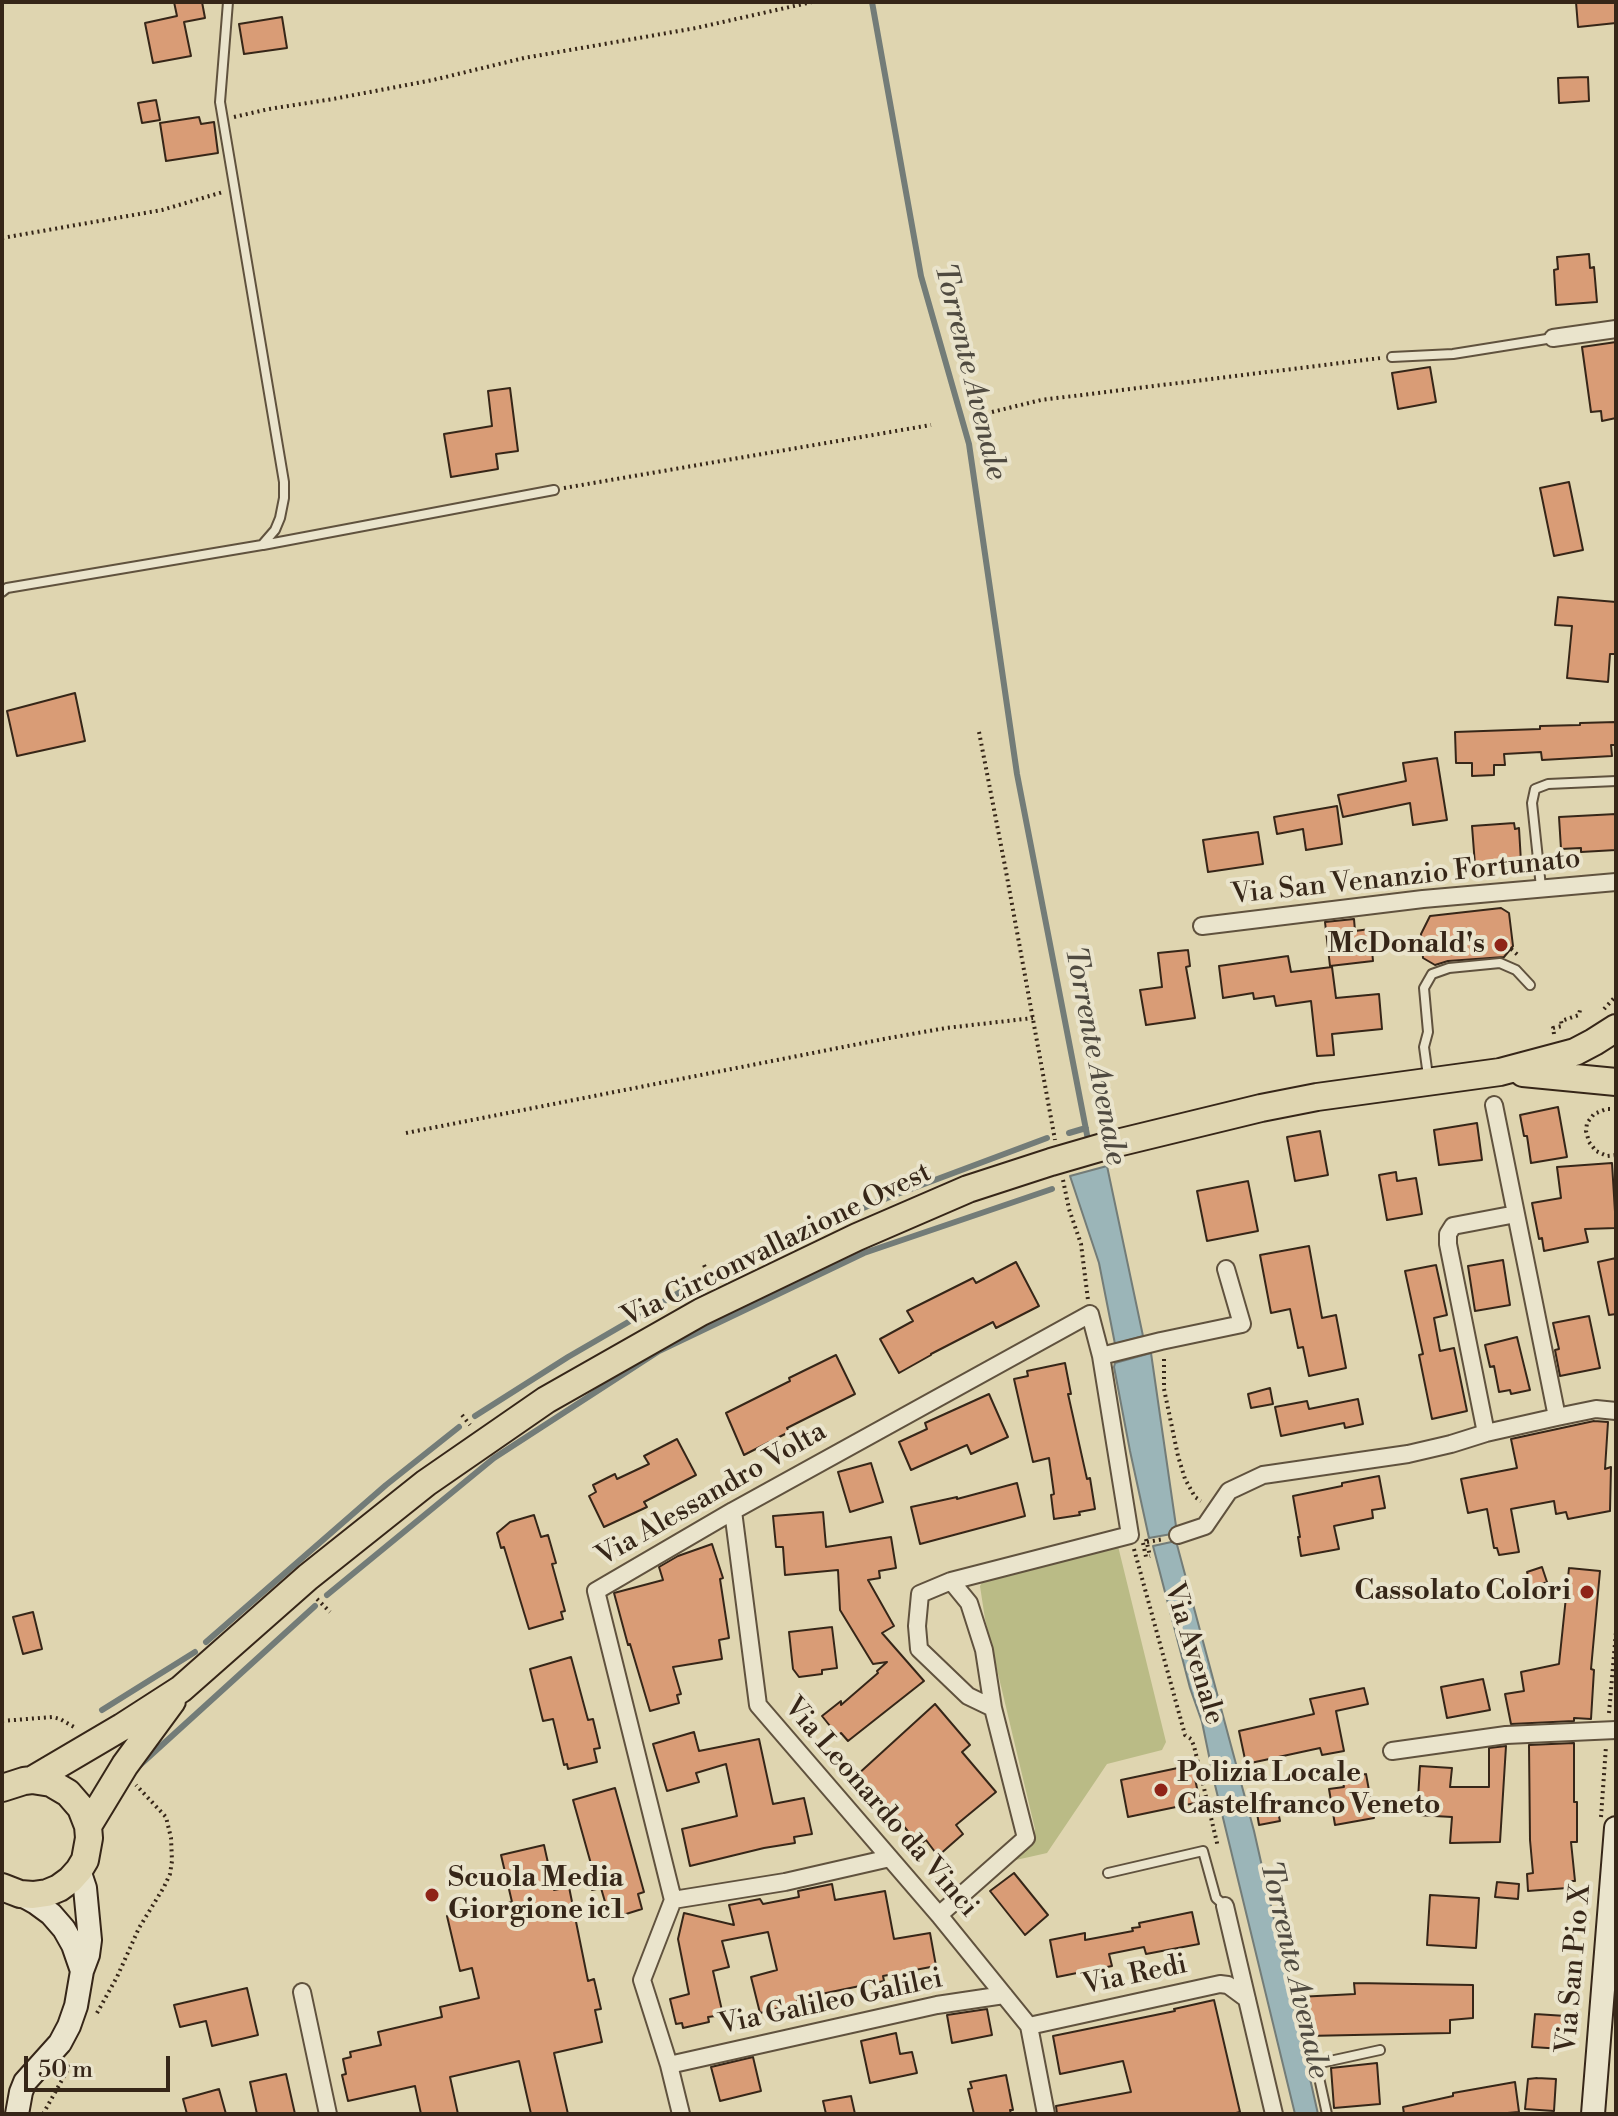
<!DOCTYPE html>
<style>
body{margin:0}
#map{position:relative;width:1618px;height:2116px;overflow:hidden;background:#dfd5b0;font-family:"Libre Bodoni",serif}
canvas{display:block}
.frame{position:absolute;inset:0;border:4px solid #362618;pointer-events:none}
.scale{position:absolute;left:24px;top:2056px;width:146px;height:36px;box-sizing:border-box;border:4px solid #362618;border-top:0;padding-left:10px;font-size:24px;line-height:28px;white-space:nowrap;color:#362618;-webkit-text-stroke:6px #eae4cc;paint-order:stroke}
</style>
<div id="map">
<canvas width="1618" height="2116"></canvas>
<div class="frame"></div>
<div class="scale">50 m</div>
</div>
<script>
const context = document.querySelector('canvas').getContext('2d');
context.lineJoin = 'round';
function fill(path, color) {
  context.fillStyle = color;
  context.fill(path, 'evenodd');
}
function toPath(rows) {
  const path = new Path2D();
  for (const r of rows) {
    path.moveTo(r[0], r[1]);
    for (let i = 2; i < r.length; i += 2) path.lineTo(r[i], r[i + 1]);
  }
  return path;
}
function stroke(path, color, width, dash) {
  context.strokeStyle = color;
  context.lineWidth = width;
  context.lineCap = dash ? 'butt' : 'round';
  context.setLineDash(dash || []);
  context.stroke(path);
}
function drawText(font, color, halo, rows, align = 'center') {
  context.font = font + ' "Libre Bodoni",serif';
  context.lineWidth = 8;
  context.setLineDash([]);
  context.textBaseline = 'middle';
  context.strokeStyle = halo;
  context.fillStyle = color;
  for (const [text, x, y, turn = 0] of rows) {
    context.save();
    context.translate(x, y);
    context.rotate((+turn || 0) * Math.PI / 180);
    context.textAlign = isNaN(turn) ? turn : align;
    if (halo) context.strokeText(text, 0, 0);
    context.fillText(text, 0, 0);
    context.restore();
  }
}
const green = toPath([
 [1117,1542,1166,1742,1162,1750,1107,1764,1047,1853,1007,1862,1033,1839,1035,1829,985,1619,980,1586,985,1577]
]);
const water = toPath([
 [1107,1166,1143,1336,1115,1344,1099,1263,1070,1176,1107,1166],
 [1151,1353,1177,1533,1149,1538,1130,1451,1114,1367,1115,1363,1151,1353],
 [1176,1541,1254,1831,1318,2114,1295,2114,1215,1785,1202,1722,1190,1688,1153,1546,1176,1541]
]);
const stream = toPath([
 [872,2,921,276,969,444,1017,774,1089,1145],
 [1069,1133,1086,1128],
 [722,1269,760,1251,892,1196,1047,1138],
 [475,1416,568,1357,699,1281],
 [327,1595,494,1458,659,1351,864,1253,1052,1189],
 [206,1642,386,1485,459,1427],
 [102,1710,195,1652],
 [140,1765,315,1606]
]);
const building = toPath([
 [174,2,202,2,205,18,184,22,191,56,153,63,145,23,177,16,174,2],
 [1576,2,1616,2,1616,23,1578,27,1576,2],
 [282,17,287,48,244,54,239,24,282,17],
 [1588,77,1589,101,1559,103,1558,78,1588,77],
 [156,100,160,120,142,123,138,103,156,100],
 [199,117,201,124,214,122,218,153,166,161,160,123,199,117],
 [1589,254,1590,268,1594,267,1597,302,1556,305,1554,270,1558,269,1557,257,1589,254],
 [1616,342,1616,418,1602,421,1601,411,1591,412,1582,347,1616,342],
 [1430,367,1436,402,1398,409,1392,373,1430,367],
 [510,388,518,451,496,454,498,469,451,477,444,434,492,426,488,391,510,388],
 [1569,482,1583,550,1554,556,1540,488,1569,482],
 [1558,597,1616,602,1616,654,1610,654,1608,682,1567,678,1572,626,1555,625,1558,597],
 [75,693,85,741,17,756,7,711,75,693],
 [1616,722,1616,745,1611,745,1612,756,1542,760,1541,752,1504,754,1505,765,1494,765,1494,775,1472,776,1472,763,1456,763,1455,732,1540,729,1540,726,1580,725,1580,723,1616,722],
 [1437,758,1447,820,1413,825,1410,803,1343,817,1338,795,1406,781,1403,763,1437,758],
 [1337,806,1342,844,1306,850,1303,829,1277,834,1274,817,1337,806],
 [1616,814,1616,850,1581,852,1581,848,1561,849,1559,817,1616,814],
 [1514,823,1515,829,1519,828,1521,862,1475,865,1472,826,1514,823],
 [1258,832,1263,864,1208,872,1203,840,1258,832],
 [1501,908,1509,913,1513,946,1504,957,1448,961,1435,965,1423,958,1421,934,1430,916,1501,908],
 [1354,919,1355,931,1370,929,1373,961,1330,966,1325,922,1354,919],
 [1188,950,1190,966,1186,967,1195,1018,1146,1025,1140,990,1162,987,1158,953,1188,950],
 [1288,956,1291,972,1332,967,1336,998,1379,994,1382,1029,1332,1034,1334,1055,1317,1056,1311,1001,1276,1006,1274,996,1254,999,1253,993,1223,998,1219,966,1288,956],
 [1558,1107,1567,1157,1531,1163,1527,1136,1524,1136,1520,1115,1558,1107],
 [1477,1123,1482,1160,1439,1165,1434,1130,1477,1123],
 [1320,1131,1328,1175,1295,1181,1287,1137,1320,1131],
 [1612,1163,1616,1228,1585,1229,1588,1242,1544,1251,1542,1238,1539,1239,1532,1203,1561,1198,1557,1167,1612,1163],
 [1396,1172,1397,1181,1416,1178,1422,1214,1387,1220,1379,1175,1396,1172],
 [1248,1181,1258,1231,1207,1241,1197,1191,1248,1181],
 [1309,1246,1322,1318,1336,1315,1346,1368,1309,1376,1303,1347,1298,1348,1290,1309,1271,1313,1260,1255,1309,1246],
 [1616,1258,1616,1314,1609,1315,1598,1262,1616,1258],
 [1503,1260,1510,1305,1475,1311,1468,1266,1503,1260],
 [1016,1262,1039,1306,996,1328,993,1322,931,1354,931,1355,899,1373,880,1339,913,1321,907,1311,973,1278,976,1283,1016,1262],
 [1436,1265,1447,1315,1434,1318,1440,1351,1454,1348,1467,1411,1432,1419,1419,1355,1423,1354,1405,1271,1436,1265],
 [1589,1316,1600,1368,1560,1376,1555,1350,1559,1349,1553,1323,1589,1316],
 [1517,1337,1530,1390,1511,1394,1510,1390,1499,1392,1494,1366,1490,1367,1485,1345,1517,1337],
 [836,1355,855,1394,787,1428,789,1432,744,1455,726,1413,790,1381,789,1378,836,1355],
 [1065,1363,1071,1394,1068,1394,1087,1479,1090,1478,1095,1509,1079,1512,1080,1515,1054,1519,1051,1495,1054,1494,1049,1458,1033,1462,1014,1379,1028,1376,1027,1371,1065,1363],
 [1270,1388,1273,1404,1251,1408,1248,1394,1270,1388],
 [989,1394,1008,1437,971,1454,967,1445,911,1470,899,1442,927,1429,925,1423,989,1394],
 [1358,1399,1363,1424,1345,1428,1344,1423,1281,1436,1275,1407,1307,1401,1309,1409,1358,1399],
 [1594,1421,1608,1422,1605,1469,1611,1467,1610,1511,1568,1519,1566,1512,1556,1514,1554,1501,1511,1509,1519,1552,1499,1555,1497,1548,1494,1548,1487,1509,1468,1513,1461,1479,1517,1468,1511,1439,1594,1421],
 [677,1439,696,1475,644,1502,647,1507,604,1527,589,1496,596,1492,593,1485,615,1474,617,1479,649,1464,644,1456,677,1439],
 [871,1463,883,1502,850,1512,838,1472,871,1463],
 [1379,1476,1385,1508,1372,1510,1373,1518,1334,1526,1339,1549,1301,1556,1298,1537,1300,1537,1293,1496,1342,1486,1342,1483,1379,1476],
 [1017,1483,1025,1516,920,1544,911,1507,957,1497,957,1499,1017,1483],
 [823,1512,826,1547,891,1537,896,1568,879,1571,880,1578,868,1580,894,1626,882,1633,924,1681,848,1741,841,1733,838,1736,822,1716,841,1701,841,1705,878,1673,877,1671,887,1662,873,1664,840,1610,838,1570,785,1575,783,1547,776,1547,773,1516,823,1512],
 [534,1515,541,1537,548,1535,556,1563,552,1564,565,1611,561,1612,563,1619,529,1629,504,1547,501,1548,497,1533,510,1522,534,1515],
 [712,1544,723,1578,720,1579,729,1638,719,1640,722,1659,673,1667,681,1694,677,1695,679,1703,650,1711,630,1644,628,1645,614,1593,663,1580,659,1567,678,1556,712,1544],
 [1542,1567,1547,1582,1532,1588,1527,1572,1542,1567],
 [1569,1568,1600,1571,1591,1669,1594,1670,1591,1719,1574,1718,1574,1721,1511,1724,1505,1694,1524,1691,1521,1672,1559,1664,1569,1568],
 [33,1612,42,1649,23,1654,13,1617,33,1612],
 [832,1627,837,1668,822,1670,822,1674,799,1677,793,1669,789,1632,832,1627],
 [571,1657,588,1720,593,1719,600,1748,594,1749,597,1762,568,1769,567,1764,564,1765,553,1719,543,1721,530,1669,571,1657],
 [1483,1679,1490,1710,1447,1718,1441,1687,1483,1679],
 [1364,1688,1368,1704,1336,1711,1344,1751,1322,1755,1320,1748,1246,1764,1239,1731,1314,1714,1310,1699,1364,1688],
 [935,1704,970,1745,962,1752,996,1792,956,1825,963,1834,938,1856,926,1840,919,1845,885,1803,883,1806,856,1776,935,1704],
 [694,1732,699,1751,759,1739,773,1804,804,1798,812,1834,794,1837,795,1843,764,1848,690,1866,682,1829,737,1816,726,1764,696,1773,699,1782,667,1791,653,1744,694,1732],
 [1574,1743,1574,1802,1577,1802,1577,1842,1571,1842,1575,1881,1567,1881,1567,1888,1528,1891,1527,1874,1533,1873,1530,1840,1529,1745,1574,1743],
 [1506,1746,1500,1842,1450,1843,1452,1817,1417,1815,1420,1766,1452,1768,1450,1787,1489,1787,1489,1748,1506,1746],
 [1192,1765,1200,1802,1128,1817,1121,1780,1192,1765],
 [1366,1774,1374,1818,1335,1825,1329,1789,1344,1787,1342,1778,1366,1774],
 [615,1788,644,1892,638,1894,642,1909,610,1919,601,1888,592,1890,587,1872,593,1871,573,1800,615,1788],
 [1275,1797,1280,1821,1259,1825,1255,1801,1275,1797],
 [544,1845,554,1890,569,1887,588,1981,594,1979,601,2009,595,2010,602,2042,554,2053,568,2114,531,2114,519,2061,450,2077,458,2114,421,2114,415,2086,348,2101,342,2075,346,2074,343,2059,351,2057,350,2052,381,2045,378,2032,442,2017,440,2007,479,1998,472,1968,460,1971,447,1916,512,1902,501,1855,544,1845],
 [1014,1873,1048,1915,1025,1935,990,1891,1014,1873],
 [1497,1882,1519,1884,1518,1899,1495,1897,1497,1882],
 [832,1884,835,1900,885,1891,894,1939,930,1933,936,1966,883,1976,884,1981,797,1999,798,2003,760,2013,751,1977,777,1970,768,1932,722,1941,729,1967,713,1971,723,2015,708,2017,709,2022,683,2028,682,2023,676,2024,670,1999,689,1994,678,1939,684,1913,734,1925,729,1905,760,1899,763,1904,799,1897,798,1891,832,1884],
 [1430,1895,1479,1898,1476,1948,1427,1945,1430,1895],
 [1192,1912,1199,1944,1146,1954,1144,1947,1109,1954,1112,1966,1057,1977,1050,1940,1085,1933,1085,1940,1133,1931,1132,1928,1140,1927,1139,1923,1192,1912],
 [1354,1983,1473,1985,1473,2018,1450,2020,1450,2033,1306,2036,1298,1997,1355,1994,1354,1983],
 [247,1988,258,2035,212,2046,206,2021,180,2027,174,2005,247,1988],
 [1214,2000,1240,2112,1232,2114,1057,2114,1056,2106,1131,2092,1123,2061,1060,2074,1053,2036,1175,2011,1174,2009,1214,2000],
 [987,2009,992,2035,952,2043,947,2015,987,2009],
 [1535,2014,1566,2016,1563,2049,1532,2047,1535,2014],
 [896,2033,900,2054,912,2052,917,2073,870,2083,861,2041,896,2033],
 [753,2057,761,2091,720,2101,711,2067,753,2057],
 [1377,2063,1380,2104,1334,2108,1331,2068,1377,2063],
 [286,2074,295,2114,257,2114,250,2082,286,2074],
 [1006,2075,1013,2110,1010,2110,1011,2114,974,2114,968,2089,972,2088,970,2082,1006,2075],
 [1537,2078,1556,2079,1554,2111,1525,2109,1528,2079,1537,2078],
 [1515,2082,1519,2112,1496,2114,1404,2114,1403,2107,1453,2096,1453,2093,1515,2082],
 [219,2089,226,2114,187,2114,183,2099,219,2089],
 [851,2096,855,2114,826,2114,823,2101,851,2096]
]);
const path = toPath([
 [234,117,269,109,333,99,433,80,524,58,696,28,812,2],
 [2,238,162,210,223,192],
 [992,412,1041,400,1381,358],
 [564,488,931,425],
 [979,732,1005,866,1055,1140],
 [1511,949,1518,955],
 [1604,1009,1616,996],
 [1554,1034,1553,1028,1562,1026,1561,1021,1579,1015,1580,1010],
 [1616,1109,1606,1109,1594,1114,1587,1123,1586,1131,1589,1142,1596,1151,1607,1156,1616,1155],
 [406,1133,889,1038,946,1028,1033,1018],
 [1063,1180,1069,1209,1081,1244,1088,1300],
 [704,1265,713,1284],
 [1164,1359,1164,1389,1178,1456,1185,1479,1195,1497,1201,1501],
 [462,1415,470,1425],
 [1146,1539,1150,1556],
 [1147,1542,1164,1539],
 [1143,1543,1146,1557,1150,1556],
 [1134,1549,1185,1735,1191,1739,1194,1746,1218,1847],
 [317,1599,330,1612],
 [1609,1713,1616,1632],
 [2,1721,52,1717,60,1719,76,1728],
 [1601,1817,1606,1746],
 [97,2013,117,1977,139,1928,164,1887,170,1874,172,1861,171,1838,166,1817,136,1785],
 [43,2114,71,2064]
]);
const lane = toPath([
 [1392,357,1453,354,1553,338],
 [263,545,554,490],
 [2,592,7,588,262,545,275,530,280,518,284,498,284,482,220,102,228,2],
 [1541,887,1532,803,1535,789,1548,784,1616,781],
 [1428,1076,1424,1047,1428,1032,1424,988,1432,974,1449,968,1500,963,1516,970,1530,985],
 [1108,1873,1203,1851,1216,1898,1225,1906],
 [1327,2114,1316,2064,1380,2050]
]);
const street = toPath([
 [1553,338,1616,329],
 [1202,926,1423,899,1616,882],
 [1494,1105,1557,1417],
 [1101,1356,1161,1341,1242,1324,1226,1269],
 [1486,1433,1448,1244,1448,1234,1453,1226,1516,1214],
 [733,1511,758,1705,939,1915,1029,2026,1046,2114],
 [1178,1535,1205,1526,1229,1491,1263,1475,1408,1454,1451,1444,1486,1433,1557,1417,1596,1409,1616,1411],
 [951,1581,920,1594,917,1626,919,1649,968,1696,993,1708],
 [1392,1751,1506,1735,1616,1730],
 [673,1900,785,1882,890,1858],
 [1225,1906,1274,2114],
 [302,1992,328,2114],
 [1029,2026,1220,1984,1228,1985,1247,1999],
 [669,2065,937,2005,1004,1995],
 [681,2114,669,2065,642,1980,673,1900,596,1591,733,1511,1090,1314,1101,1356,1130,1535,951,1581,969,1603,984,1650,993,1708,1026,1838,939,1915]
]);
const secondary = toPath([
 [20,1894,36,1903,51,1914,64,1929,73,1945,82,1971],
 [17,2114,21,2092,25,2082,60,2043,69,2026,76,2006,82,1971,88,1955,90,1940,85,1888,79,1870],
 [1593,2114,1616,1828]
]);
const primary = toPath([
 [1523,1073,1616,1082],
 [32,1780,122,1727,181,1689,308,1577,426,1483,546,1400,701,1312,857,1237,968,1189,1051,1162,1113,1144,1261,1108,1317,1097,1500,1072,1575,1052,1594,1042,1616,1028],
 [2,1788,24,1781,32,1780,51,1783,68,1793,81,1808,88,1826,89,1838,85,1860,79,1870,70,1880,59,1888,47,1893,33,1895,20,1894,2,1887],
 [88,1826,125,1765,172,1701]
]);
const markers = [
 [1501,945,8,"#8f2418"],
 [1587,1592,8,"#8f2418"],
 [1161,1790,8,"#8f2418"],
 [432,1895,8,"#8f2418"]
];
const streetNames = [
 ["Via San Venanzio Fortunato",1406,878,-6],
 ["Via Circonvallazione Ovest",777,1246,-26],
 ["Via Alessandro Volta",712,1495,-30],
 ["Via Avenale",1193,1654,73],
 ["Via Leonardo da Vinci",880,1808,49],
 ["Via San Pio X",1575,1969,-85],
 ["Via Redi",1135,1976,-12],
 ["Via Galileo Galilei",831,2003,-12]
];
const poiNames = [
 ["McDonald's",1485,945],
 ["Cassolato Colori",1571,1592],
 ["Polizia Locale",1177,1774,"left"],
 ["Castelfranco Veneto",1177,1806,"left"],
 ["Scuola Media",448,1879,"left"],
 ["Giorgione ic1",448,1911,"left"]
];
const waterNames = [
 ["Torrente Avenale",969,372,76],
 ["Torrente Avenale",1094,1056,79],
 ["Torrente Avenale",1293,1970,77]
];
fill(green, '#babb86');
fill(water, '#9bb5b8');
stroke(water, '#737c78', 2);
stroke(stream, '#737c78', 6);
fill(building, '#d99c76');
stroke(building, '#362618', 2);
stroke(lane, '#60523e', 12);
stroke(street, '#60523e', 20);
stroke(secondary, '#362618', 26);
stroke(primary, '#362618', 30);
stroke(path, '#362618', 4, [2, 4]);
stroke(lane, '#eae4cc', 8);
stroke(street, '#eae4cc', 16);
stroke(secondary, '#eae4cc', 22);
stroke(primary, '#dfd5b0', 26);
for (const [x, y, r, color] of markers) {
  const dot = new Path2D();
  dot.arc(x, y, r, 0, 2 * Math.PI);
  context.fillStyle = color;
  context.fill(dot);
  stroke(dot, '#eae4cc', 3);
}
drawText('28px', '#362618', '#eae4cc', streetNames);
drawText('bold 28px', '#362618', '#eae4cc', poiNames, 'right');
drawText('italic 30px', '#4f4a40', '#eae4cc', waterNames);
</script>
